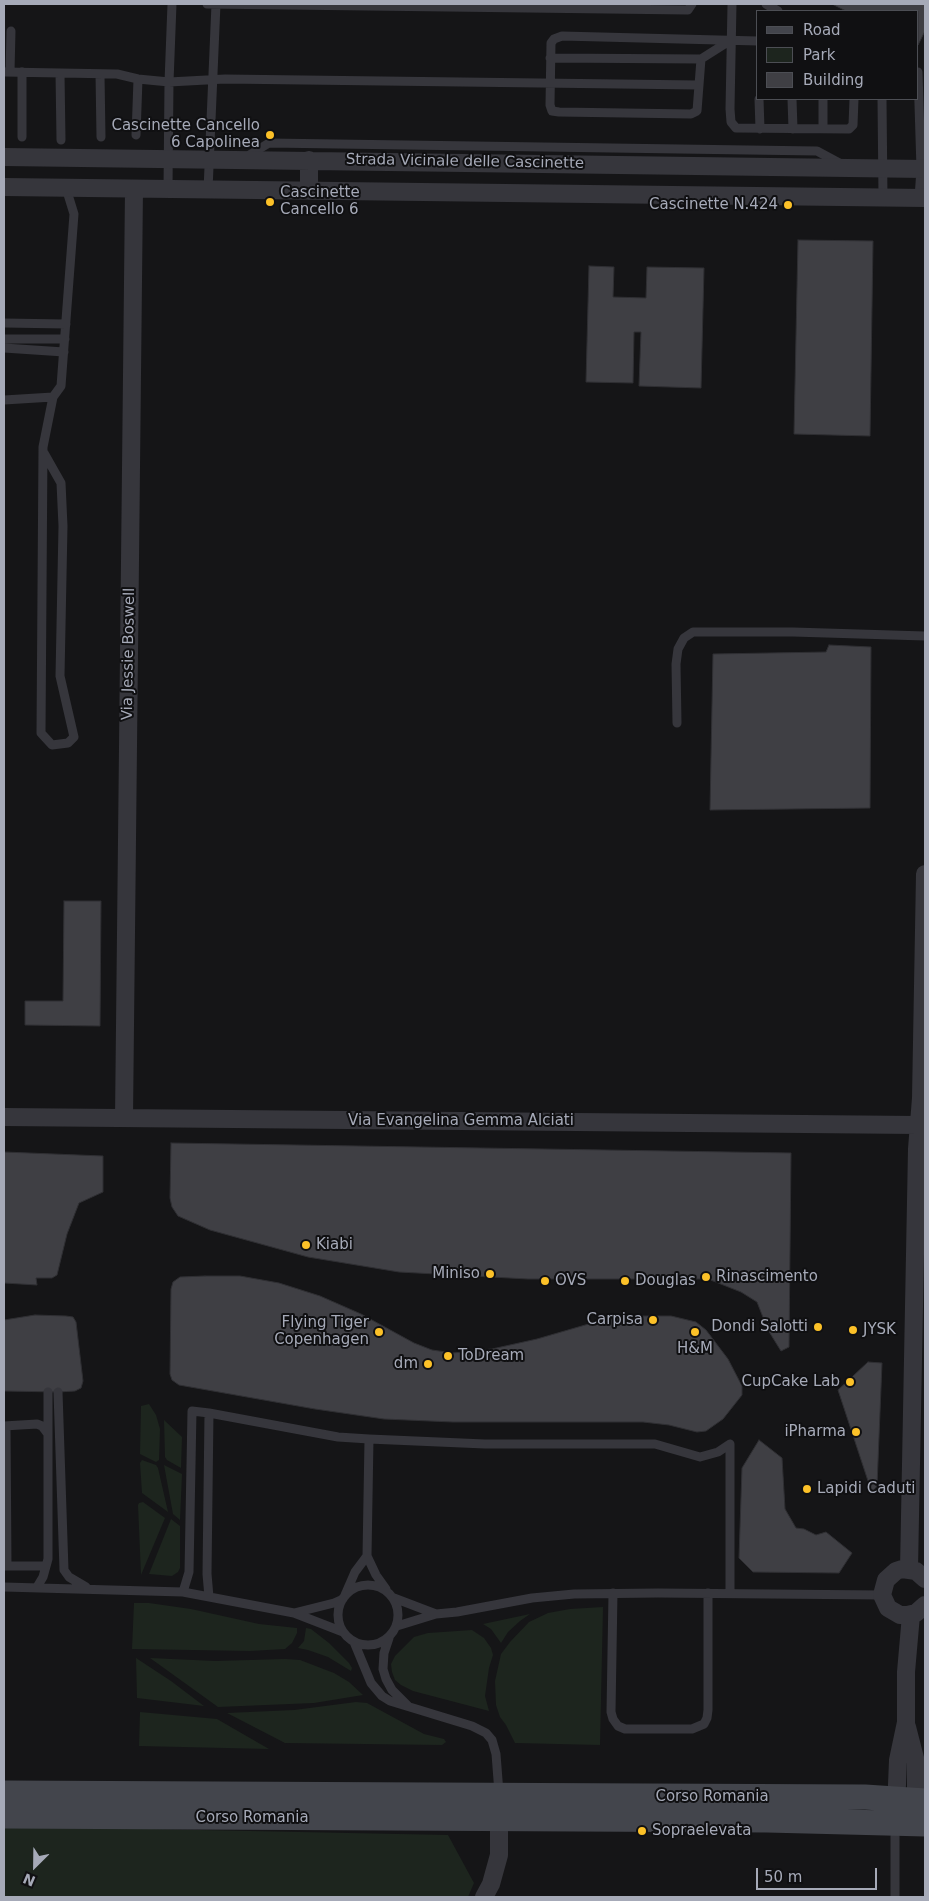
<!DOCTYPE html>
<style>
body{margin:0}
#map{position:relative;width:929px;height:1901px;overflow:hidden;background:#151517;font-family:"DejaVu Sans",sans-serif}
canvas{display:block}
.frame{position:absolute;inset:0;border:5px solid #a6aab8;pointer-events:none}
.legend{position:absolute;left:756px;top:10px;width:162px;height:90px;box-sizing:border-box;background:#101012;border:1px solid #4c4e54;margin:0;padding:6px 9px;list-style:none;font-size:15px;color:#a6aab8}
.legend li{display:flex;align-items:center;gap:10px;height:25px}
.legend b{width:25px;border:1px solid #4c4e54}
.north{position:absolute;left:10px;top:1841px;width:50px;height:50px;-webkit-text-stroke:4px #101012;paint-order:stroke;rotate:203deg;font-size:14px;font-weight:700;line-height:20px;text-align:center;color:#a6aab8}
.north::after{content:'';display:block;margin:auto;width:18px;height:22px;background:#a6aab8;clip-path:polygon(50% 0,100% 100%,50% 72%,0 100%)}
.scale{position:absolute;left:756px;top:1868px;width:121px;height:22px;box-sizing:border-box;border:2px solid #a6aab8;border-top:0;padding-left:6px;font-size:15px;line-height:18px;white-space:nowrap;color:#a6aab8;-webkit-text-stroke:4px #101012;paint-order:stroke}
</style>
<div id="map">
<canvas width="929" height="1901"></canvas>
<div class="frame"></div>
<ul class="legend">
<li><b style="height:6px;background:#43454c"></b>Road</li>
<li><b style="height:14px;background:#1d251e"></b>Park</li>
<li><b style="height:14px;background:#3f3f44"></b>Building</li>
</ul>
<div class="north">N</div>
<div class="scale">50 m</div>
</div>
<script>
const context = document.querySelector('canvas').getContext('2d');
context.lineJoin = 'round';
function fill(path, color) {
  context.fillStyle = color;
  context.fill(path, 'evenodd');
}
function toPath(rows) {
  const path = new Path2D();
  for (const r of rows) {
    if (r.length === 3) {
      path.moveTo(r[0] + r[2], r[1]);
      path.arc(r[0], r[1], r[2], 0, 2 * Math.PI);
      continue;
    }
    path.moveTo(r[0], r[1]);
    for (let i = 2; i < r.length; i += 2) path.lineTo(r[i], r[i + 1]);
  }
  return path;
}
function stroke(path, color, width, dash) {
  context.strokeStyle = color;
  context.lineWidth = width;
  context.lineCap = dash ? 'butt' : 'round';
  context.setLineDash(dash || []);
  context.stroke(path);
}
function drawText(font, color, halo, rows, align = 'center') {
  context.font = font + ' "DejaVu Sans",sans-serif';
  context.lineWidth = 4;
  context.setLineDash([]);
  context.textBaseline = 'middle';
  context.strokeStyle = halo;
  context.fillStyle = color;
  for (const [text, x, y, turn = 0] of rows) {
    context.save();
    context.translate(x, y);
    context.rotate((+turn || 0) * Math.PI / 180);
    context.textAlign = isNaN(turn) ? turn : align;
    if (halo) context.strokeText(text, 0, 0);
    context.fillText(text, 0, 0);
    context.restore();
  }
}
const green = toPath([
 [149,1404,156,1415,160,1429,159,1460,156,1462,140,1454,141,1406],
 [164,1420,182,1437,181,1468,167,1460,165,1457],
 [142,1460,156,1465,158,1468,168,1512,142,1493,140,1463],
 [164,1465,182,1474,180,1520,173,1514],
 [143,1502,165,1518,141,1575,138,1505,139,1503],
 [171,1519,180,1526,180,1568,178,1572,172,1576,149,1574],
 [134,1603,149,1603,191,1609,259,1624,297,1628,297,1633,292,1643,285,1649,250,1651,132,1649],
 [603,1607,600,1745,515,1743,506,1725,500,1717,496,1705,495,1681,501,1654,510,1642,529,1622,548,1613,570,1609],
 [530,1614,520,1621,508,1632,501,1643,491,1629,483,1624],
 [306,1628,311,1629,329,1643,349,1663,352,1668,351,1671,328,1657,308,1650,298,1648,304,1641],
 [472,1630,484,1638,491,1648,493,1655,489,1668,485,1696,489,1711,413,1691,401,1685,395,1680,392,1672,391,1664,395,1656,414,1637,428,1633],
 [136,1658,171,1681,204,1706,137,1698],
 [150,1658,215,1661,285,1659,300,1660,334,1673,349,1682,363,1695,314,1703,218,1707],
 [356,1702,367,1703,424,1734,444,1739,446,1742,442,1745,285,1743,227,1713,294,1710],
 [140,1712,217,1719,269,1749,139,1746],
 [4,1826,448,1835,474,1883,468,1897,4,1897]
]);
const building = toPath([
 [832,4,925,4,925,31,918,45,918,11,846,11,832,4],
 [798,240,873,241,870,436,794,434,798,240],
 [589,266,614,267,613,297,646,298,647,267,704,268,701,388,639,386,641,332,634,332,633,383,586,382,589,266],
 [829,645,871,647,870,808,710,810,713,654,826,652,829,645],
 [64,901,101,901,100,1026,25,1025,25,1001,63,1001,64,901],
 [171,1143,791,1153,789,1347,781,1351,768,1330,757,1302,741,1292,708,1279,528,1279,399,1272,308,1257,210,1230,178,1216,172,1207,170,1198,171,1143],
 [4,1152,103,1156,103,1192,79,1203,67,1234,57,1275,52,1278,36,1278,37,1285,4,1283,4,1152],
 [205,1276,240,1276,279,1283,320,1296,361,1314,414,1343,432,1350,453,1353,492,1349,537,1339,599,1321,631,1316,671,1316,696,1322,706,1330,728,1359,742,1386,742,1395,723,1419,706,1431,697,1432,669,1425,643,1422,453,1422,384,1419,315,1409,179,1385,172,1380,170,1374,171,1289,173,1282,180,1277,205,1276],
 [35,1315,66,1316,73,1317,76,1322,83,1381,81,1388,75,1391,58,1392,4,1391,4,1320,35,1315],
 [868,1362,882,1363,877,1486,872,1493,838,1390,868,1362],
 [759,1440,782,1458,785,1509,796,1528,804,1529,816,1535,826,1532,852,1553,839,1573,753,1572,739,1558,742,1468,759,1440]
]);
const service = toPath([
 [172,4,169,82,225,79,698,85],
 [207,4,688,10,692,4],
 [732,4,730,109,731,122,736,128,849,129,853,125,854,99],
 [766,4,778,11],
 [550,58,701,59,731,40],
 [701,59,697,111,691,114,559,112,552,111,550,105,551,43,554,39,562,36,758,41],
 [4,72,117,74,138,79,169,82,168,189],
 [10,72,11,31],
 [918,72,921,169,919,198],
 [60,73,61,140],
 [100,74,101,137],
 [759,99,760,129],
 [792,99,793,129],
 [823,99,823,129],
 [882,99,883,197],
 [136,135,138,79],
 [22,137,22,72],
 [246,157,269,143,817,151,843,165],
 [208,190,216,4],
 [4,323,66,324],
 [4,339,65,339],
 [4,348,64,352],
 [4,400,53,397,61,386,74,214,66,188],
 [44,453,61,483,63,526,60,676,74,737,68,743,52,745,41,733,43,447,53,397],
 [677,723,676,664,678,649,684,638,693,632,793,632,925,636],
 [58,1392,64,1570,69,1577,86,1587],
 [4,1426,37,1424,42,1426,48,1434],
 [6,1426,7,1566],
 [369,1439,367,1556,376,1575,386,1589],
 [4,1566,46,1566],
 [368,1615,30],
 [4,1587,183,1592,294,1613,343,1632],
 [37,1587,43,1577,48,1559,48,1392],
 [183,1592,189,1572,192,1411,209,1413],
 [613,1593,611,1712,613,1719,618,1726,625,1729,692,1729,704,1724,707,1718,708,1710,708,1593],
 [345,1595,355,1572,367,1556],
 [209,1597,207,1574,209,1413,338,1437,369,1439,485,1444,655,1444,700,1457,718,1452,730,1444,730,1593],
 [394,1598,436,1614],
 [294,1613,334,1603,343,1599],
 [397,1626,436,1614,457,1612,532,1598,574,1594,658,1593,882,1595],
 [389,1638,384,1653,383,1669,386,1679,392,1690,408,1706],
 [354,1642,371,1683,382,1696,390,1701,472,1726,486,1733,492,1740,496,1754,499,1793],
 [895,1897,895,1825]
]);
const minor = toPath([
 [4,157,925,169],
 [309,160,309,191],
 [4,187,925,198],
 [4,1117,918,1125],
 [124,1118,134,189],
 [909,1569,917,1149,921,1098,925,874],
 [925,1579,916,1571,902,1569,896,1571,886,1580,882,1595,888,1608,900,1615,907,1615,916,1613,925,1605],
 [907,1727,916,1762,916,1810],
 [896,1809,898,1760,906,1722,906,1672,911,1615],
 [484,1897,491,1884,499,1855,499,1808]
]);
const secondary = toPath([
 [4,1793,865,1797,925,1801],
 [4,1816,767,1820,925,1824]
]);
const markers = [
 [270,135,5,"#fcc128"],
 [270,202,5,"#fcc128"],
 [788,205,5,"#fcc128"],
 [306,1245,5,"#fcc128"],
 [490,1274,5,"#fcc128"],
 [706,1277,5,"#fcc128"],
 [545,1281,5,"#fcc128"],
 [625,1281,5,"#fcc128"],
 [653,1320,5,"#fcc128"],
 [818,1327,5,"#fcc128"],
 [853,1330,5,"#fcc128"],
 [379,1332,5,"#fcc128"],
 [695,1332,5,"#fcc128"],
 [448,1356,5,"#fcc128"],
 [428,1364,5,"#fcc128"],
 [850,1382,5,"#fcc128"],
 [856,1432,5,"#fcc128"],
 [807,1489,5,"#fcc128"],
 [642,1831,5,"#fcc128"]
];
const poiNames = [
 ["Cascinette Cancello",260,126],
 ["6 Capolinea",260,143],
 ["Cascinette",280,193,"left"],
 ["Cancello 6",280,210,"left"],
 ["Cascinette N.424",778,205],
 ["Kiabi",316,1245,"left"],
 ["Miniso",480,1274],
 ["Rinascimento",716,1277,"left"],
 ["OVS",555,1281,"left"],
 ["Douglas",635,1281,"left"],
 ["Carpisa",643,1320],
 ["Flying Tiger",369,1323],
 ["Copenhagen",369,1340],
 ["Dondi Salotti",808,1327],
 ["JYSK",863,1330,"left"],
 ["H&M",695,1349,"center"],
 ["ToDream",458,1356,"left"],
 ["dm",418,1364],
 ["CupCake Lab",840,1382],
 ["iPharma",846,1432],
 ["Lapidi Caduti",817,1489,"left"],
 ["Sopraelevata",652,1831,"left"]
];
const streetNames = [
 ["Strada Vicinale delle Cascinette",465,162,1],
 ["Via Jessie Boswell",129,654,-89],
 ["Via Evangelina Gemma Alciati",461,1121],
 ["Corso Romania",712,1797],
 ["Corso Romania",252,1818]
];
fill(green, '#1d251e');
fill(building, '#3f3f44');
stroke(building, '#2f2f33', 1);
stroke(service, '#36363c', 9);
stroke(minor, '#36363c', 18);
stroke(secondary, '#43454c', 25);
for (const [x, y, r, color] of markers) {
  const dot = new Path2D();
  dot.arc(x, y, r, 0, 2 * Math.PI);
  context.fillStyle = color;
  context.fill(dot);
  stroke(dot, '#101012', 2);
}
drawText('15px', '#a6aab8', '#101012', poiNames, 'right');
drawText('15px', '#a6aab8', '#101012', streetNames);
</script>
